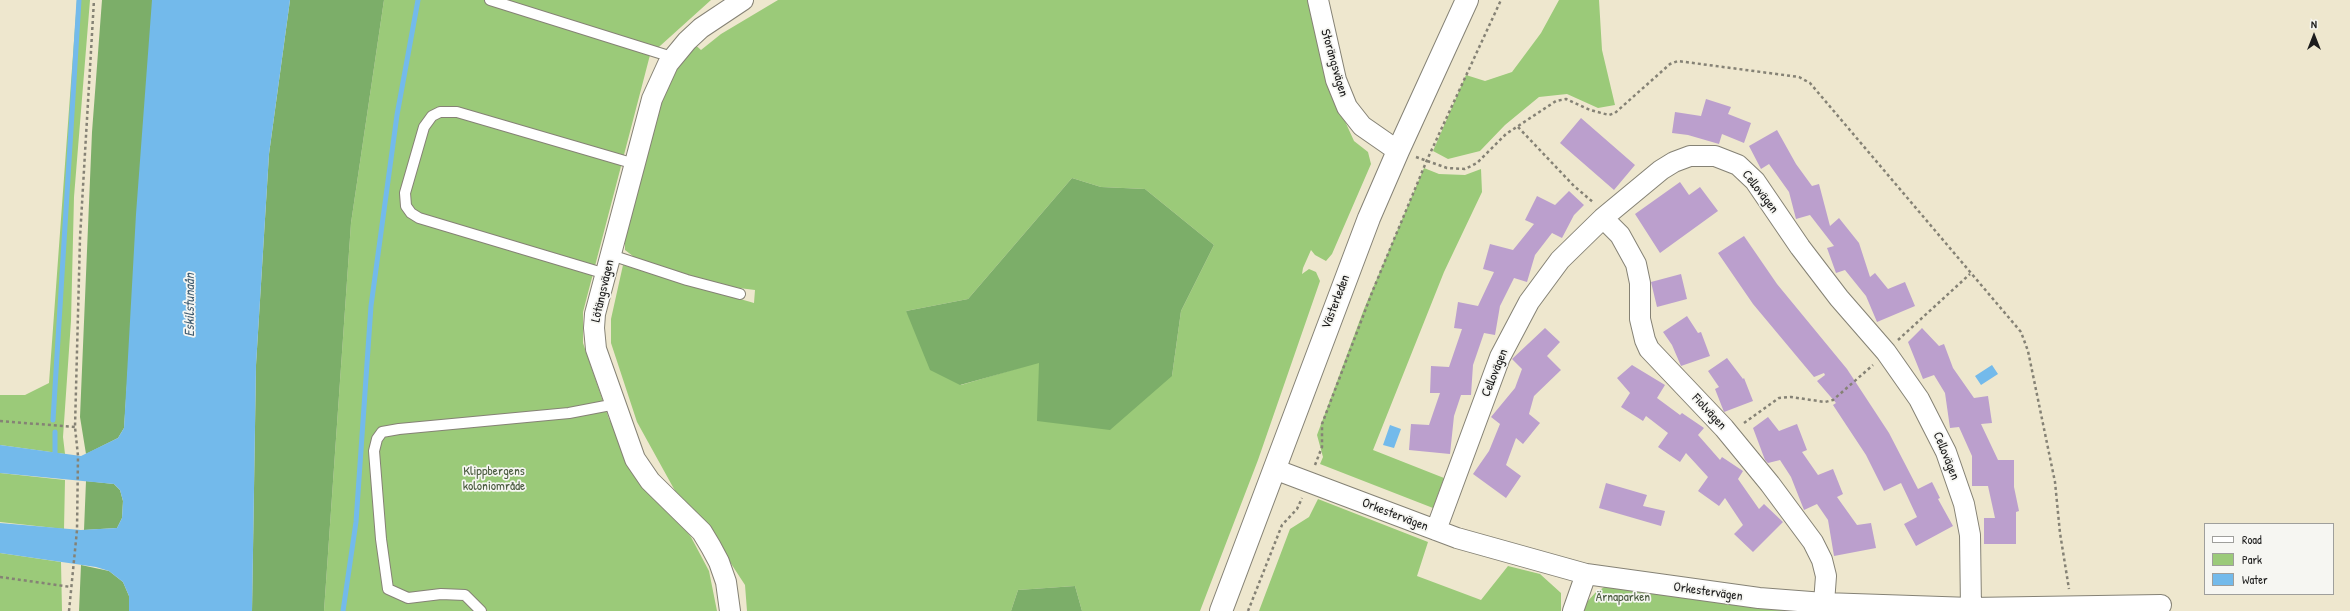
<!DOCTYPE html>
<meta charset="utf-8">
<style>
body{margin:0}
#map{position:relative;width:2350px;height:611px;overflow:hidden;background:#eee7ce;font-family:"Patrick Hand",sans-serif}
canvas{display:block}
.legend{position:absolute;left:2204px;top:523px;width:130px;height:72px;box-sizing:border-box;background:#f6f6f2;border:1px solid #9f9f9c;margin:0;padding:5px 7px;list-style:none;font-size:12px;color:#1c1c1c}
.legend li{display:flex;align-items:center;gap:8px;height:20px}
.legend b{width:20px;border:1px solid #9f9f9c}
.north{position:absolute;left:2294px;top:16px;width:40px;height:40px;-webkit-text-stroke:3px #f6f6f2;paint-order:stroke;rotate:0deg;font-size:11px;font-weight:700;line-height:16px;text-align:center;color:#1c1c1c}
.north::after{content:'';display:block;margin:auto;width:14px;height:18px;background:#1c1c1c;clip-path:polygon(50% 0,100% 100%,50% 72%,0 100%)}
</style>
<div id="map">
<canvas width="2350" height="611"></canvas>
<ul class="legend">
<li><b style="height:5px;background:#fff"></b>Road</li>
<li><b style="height:11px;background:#9bca79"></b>Park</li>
<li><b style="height:11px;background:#73baeb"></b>Water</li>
</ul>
<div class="north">N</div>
</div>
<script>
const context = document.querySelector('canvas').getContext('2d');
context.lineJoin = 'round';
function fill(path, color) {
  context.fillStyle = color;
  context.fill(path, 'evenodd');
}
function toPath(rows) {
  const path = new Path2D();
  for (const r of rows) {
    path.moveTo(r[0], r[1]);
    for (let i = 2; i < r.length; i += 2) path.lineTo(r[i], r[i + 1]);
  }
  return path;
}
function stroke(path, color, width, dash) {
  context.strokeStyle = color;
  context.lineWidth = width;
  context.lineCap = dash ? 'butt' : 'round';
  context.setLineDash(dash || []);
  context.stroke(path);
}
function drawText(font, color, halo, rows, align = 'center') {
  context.font = font + ' "Patrick Hand",sans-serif';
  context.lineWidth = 3.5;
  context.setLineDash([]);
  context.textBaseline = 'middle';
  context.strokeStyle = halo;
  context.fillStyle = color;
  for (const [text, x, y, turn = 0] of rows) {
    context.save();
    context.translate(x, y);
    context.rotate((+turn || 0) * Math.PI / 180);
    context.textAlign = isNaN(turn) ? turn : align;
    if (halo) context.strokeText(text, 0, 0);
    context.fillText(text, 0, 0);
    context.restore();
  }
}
const green = toPath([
 [77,0,90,0,74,197,71,321,63,437,65,454,0,445,0,395,25,395,49,383],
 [384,0,711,0,650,55,583,312,583,343,609,419,637,468,691,537,709,571,717,611,324,611,351,223],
 [778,0,1311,0,1329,86,1354,141,1368,152,1371,164,1332,254,1326,261,1315,255,1311,250,1303,268,1302,274,1309,269,1316,272,1320,281,1258,460,1200,611,1082,611,1075,586,1018,590,1011,611,747,611,745,585,713,536,679,498,637,422,611,343,611,319,623,265,754,303,755,290,715,285,638,260,625,250,625,228,660,93,692,42,701,50,721,34],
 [1072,178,1101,187,1145,189,1214,245,1181,311,1172,376,1039,362,961,385,906,311,968,299],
 [1559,0,1599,0,1602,50,1615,105,1598,108,1567,94,1539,97,1505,125,1480,151,1448,159,1433,151,1466,75,1485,81,1512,72,1541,33],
 [1424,168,1439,174,1465,175,1481,169,1482,192,1444,272,1373,450,1444,478,1433,508,1320,464,1323,457,1317,435,1364,309],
 [0,473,65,480,64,529,0,522],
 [1318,499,1428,542,1417,576,1481,600,1508,566,1540,574,1561,593,1561,611,1259,611,1290,529,1309,517],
 [0,553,61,562,62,611,0,611],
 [1608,585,1833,611,1584,611,1587,602,1596,592]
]);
const forest = toPath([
 [102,0,153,0,124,428,118,438,86,454,80,417,92,132],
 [290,0,384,0,351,223,324,611,252,611,256,365,269,154],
 [1072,178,1101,187,1145,189,1214,245,1181,311,1172,376,1110,430,1037,421,1039,363,960,385,930,370,906,311,968,299],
 [86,481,114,484,120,490,123,501,122,518,117,528,84,530],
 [81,565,109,571,123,582,129,596,129,611,79,611],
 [1075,586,1082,611,1011,611,1018,590]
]);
const water = toPath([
 [152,0,290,0,269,154,256,365,252,611,129,611,129,596,123,582,109,571,96,567,0,553,0,523,81,530,117,528,122,518,123,501,120,490,114,484,0,473,0,445,81,456,118,438,124,428,136,214],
 [1992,365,1998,374,1981,385,1975,376],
 [1390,425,1401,429,1394,448,1383,445]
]);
const stream = toPath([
 [53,420,79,0],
 [55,459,55,432],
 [343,611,356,522,371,306,397,115,418,0]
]);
const building = toPath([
 [1706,99,1731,107,1728,114,1751,123,1744,143,1722,134,1719,144,1688,135,1672,133,1675,112,1701,116],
 [1581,118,1635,165,1614,190,1560,143],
 [1777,130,1796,164,1812,186,1819,184,1830,226,1839,218,1859,243,1870,277,1875,273,1888,289,1905,282,1915,306,1877,322,1866,296,1845,270,1836,273,1827,248,1834,246,1810,215,1796,219,1789,192,1769,164,1761,169,1749,146],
 [1680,182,1689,195,1700,187,1718,211,1660,253,1635,214],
 [1569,191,1584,205,1574,215,1562,238,1552,233,1535,255,1527,282,1514,278,1500,306,1495,335,1484,333,1473,365,1471,395,1461,395,1454,416,1450,454,1409,450,1411,424,1429,425,1440,393,1430,393,1431,366,1449,367,1462,329,1454,328,1458,302,1478,306,1494,272,1483,269,1490,244,1513,250,1534,224,1525,220,1537,196,1555,205],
 [1744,236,1777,284,1847,369,1889,433,1918,489,1932,482,1940,498,1938,499,1953,526,1916,546,1904,524,1917,517,1901,483,1884,491,1866,455,1833,405,1836,403,1817,381,1825,375,1824,373,1814,377,1753,304,1718,253],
 [1681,274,1687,299,1657,307,1651,282],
 [1687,316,1698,333,1701,332,1710,356,1681,366,1672,345,1663,332],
 [1545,328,1560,342,1547,356,1561,370,1534,396,1529,414,1540,423,1523,444,1516,438,1506,465,1521,476,1506,498,1473,474,1489,451,1500,424,1491,417,1515,388,1522,369,1512,359],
 [1922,328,1939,346,1944,344,1953,368,1974,398,1988,396,1992,423,1981,424,1998,460,2014,460,2014,487,2019,511,2016,512,2016,544,1984,544,1984,518,1995,518,1988,486,1972,486,1972,456,1959,427,1950,428,1945,393,1934,375,1923,379,1908,342],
 [1727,358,1743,379,1744,378,1753,401,1724,412,1715,389,1719,387,1708,371],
 [1632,365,1665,385,1657,398,1680,415,1682,413,1704,428,1698,435,1720,460,1722,457,1743,471,1738,479,1759,509,1764,504,1783,522,1753,552,1734,534,1743,525,1725,498,1719,506,1698,491,1708,477,1686,453,1680,462,1658,447,1668,433,1646,416,1643,421,1621,407,1630,393,1617,378],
 [1768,417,1779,431,1797,424,1807,450,1802,452,1818,475,1833,469,1843,494,1837,497,1857,525,1871,523,1876,548,1834,556,1828,520,1817,504,1804,510,1791,477,1780,460,1768,463,1765,460,1753,428],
 [1606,483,1647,495,1643,506,1665,511,1661,526,1599,508]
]);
const path = toPath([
 [1518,127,1574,186,1594,203],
 [1416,157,1447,168,1465,169,1477,163,1506,134,1556,101,1566,99,1590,110,1609,115,1615,113,1670,64,1678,61,1799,77,1810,83,2021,332,2028,351,2055,482,2060,533,2069,589],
 [1898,340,1970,274],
 [0,421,75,427],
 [1744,423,1779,398,1791,397,1825,402,1833,400,1873,365],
 [1315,465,1322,447,1322,424,1373,290,1427,160,1501,0],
 [0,577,71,587],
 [69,611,77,530,78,456,75,427,80,238,94,0],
 [1248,611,1282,525,1297,509,1302,498]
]);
const lane = toPath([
 [490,0,672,57],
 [611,255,687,280,740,294],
 [606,274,419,218,411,213,406,206,405,193,424,127,432,116,440,112,457,112,635,164],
 [481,611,465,595,441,594,408,598,388,589,381,539,374,451,377,439,382,432,399,429,569,413,616,404]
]);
const street = toPath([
 [1318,0,1336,80,1347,107,1362,126,1398,151],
 [1603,218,1620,235,1636,264,1640,283,1640,319,1645,340,1649,349,1724,428,1770,484,1813,542,1822,560,1826,576,1824,603],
 [1274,469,1457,538,1586,574,1759,598,1824,603,1971,608,2161,605],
 [1436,530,1500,357,1529,302,1560,260,1603,218,1661,170,1674,162,1690,156,1715,156,1738,165,1755,181,1800,247,1839,298,1886,352,1919,399,1946,452,1964,504,1970,535,1971,608],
 [730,611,726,582,719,562,711,547,702,532,650,481,635,459,596,349,594,328,595,314,652,99,668,64,687,41,701,28,743,0],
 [1573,611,1586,574]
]);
const secondary = toPath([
 [1221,611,1369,218,1398,151,1467,0]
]);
const streetNames = [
 ["Storängsvägen",1334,63,74],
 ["Cellovägen",1760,192,52],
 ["Lötängsvägen",603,291,-77],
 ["Västerleden",1336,302,-69],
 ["Cellovägen",1495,373,-68],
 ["Fiolvägen",1709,412,47],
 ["Cellovägen",1946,456,68],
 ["Orkestervägen",1395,515,21],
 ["Orkestervägen",1708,592,8]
];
const parkNames = [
 ["Klippbergens",494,472],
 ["koloniområde",494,487],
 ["Ärnaparken",1623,598]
];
const waterNames = [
 ["Eskilstunaån",190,305,-90]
];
fill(green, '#9bca79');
fill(forest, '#7cae69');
fill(water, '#73baeb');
stroke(stream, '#73baeb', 5);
fill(building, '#bb9fcd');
stroke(lane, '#858275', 12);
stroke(street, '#858275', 22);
stroke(secondary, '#858275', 24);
stroke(path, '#858275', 2.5, [3, 3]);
stroke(lane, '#fff', 10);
stroke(street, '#fff', 20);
stroke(secondary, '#fff', 22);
drawText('13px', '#1c1c1c', '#f6f6f2', streetNames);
drawText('13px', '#48593d', '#f6f6f2', parkNames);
drawText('italic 14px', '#3f5b6f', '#f6f6f2', waterNames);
</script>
